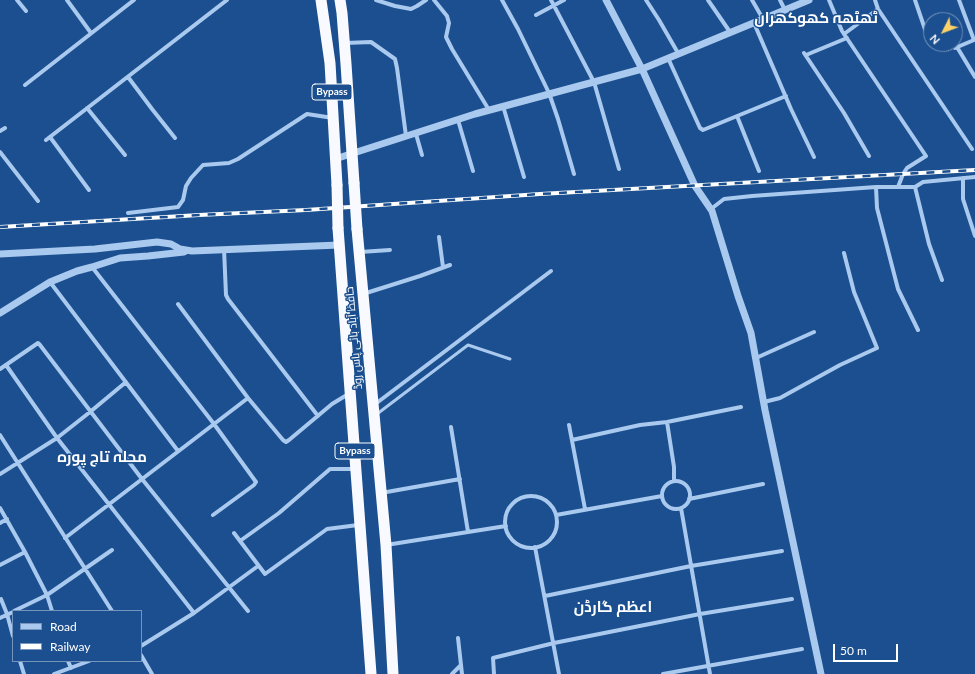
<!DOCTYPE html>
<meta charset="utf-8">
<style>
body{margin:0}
#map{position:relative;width:975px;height:674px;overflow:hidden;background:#1b4f8f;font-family:Lato,sans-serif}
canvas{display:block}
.legend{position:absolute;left:12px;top:610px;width:130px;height:52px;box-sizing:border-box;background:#1b4f8f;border:1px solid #7695bc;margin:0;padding:5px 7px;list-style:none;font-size:12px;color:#fff}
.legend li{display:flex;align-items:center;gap:8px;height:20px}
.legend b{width:20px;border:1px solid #7695bc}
.north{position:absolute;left:923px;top:12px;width:40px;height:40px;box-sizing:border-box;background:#1b4f8f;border:1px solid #7695bc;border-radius:50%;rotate:228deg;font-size:11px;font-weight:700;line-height:16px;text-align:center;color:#fff}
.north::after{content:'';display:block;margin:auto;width:14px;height:18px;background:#ffd166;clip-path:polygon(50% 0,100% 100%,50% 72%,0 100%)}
.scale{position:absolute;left:833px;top:644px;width:65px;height:18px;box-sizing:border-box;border:2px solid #fff;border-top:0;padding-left:5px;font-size:12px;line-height:14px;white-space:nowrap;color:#fff;-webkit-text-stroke:3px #1b4f8f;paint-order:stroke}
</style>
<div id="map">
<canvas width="975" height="674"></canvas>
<ul class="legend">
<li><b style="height:5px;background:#a9c9ee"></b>Road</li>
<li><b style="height:5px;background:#fff"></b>Railway</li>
</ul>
<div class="north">N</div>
<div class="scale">50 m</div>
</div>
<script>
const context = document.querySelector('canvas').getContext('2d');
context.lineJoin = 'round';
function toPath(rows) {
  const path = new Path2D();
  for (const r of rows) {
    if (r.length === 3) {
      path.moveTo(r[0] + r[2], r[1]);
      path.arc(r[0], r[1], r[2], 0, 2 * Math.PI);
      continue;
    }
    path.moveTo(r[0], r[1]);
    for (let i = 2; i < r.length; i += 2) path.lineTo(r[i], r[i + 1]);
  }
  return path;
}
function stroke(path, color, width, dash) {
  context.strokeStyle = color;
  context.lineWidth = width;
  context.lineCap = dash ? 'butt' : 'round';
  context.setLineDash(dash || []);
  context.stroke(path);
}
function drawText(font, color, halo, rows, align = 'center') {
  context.font = font + ' Lato,Cairo,sans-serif';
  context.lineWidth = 3;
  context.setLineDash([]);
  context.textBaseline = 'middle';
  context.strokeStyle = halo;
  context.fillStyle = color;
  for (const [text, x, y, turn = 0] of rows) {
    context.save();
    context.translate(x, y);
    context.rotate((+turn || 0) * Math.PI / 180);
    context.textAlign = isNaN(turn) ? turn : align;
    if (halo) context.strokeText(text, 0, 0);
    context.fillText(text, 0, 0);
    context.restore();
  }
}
const service = toPath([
 [377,414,468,345,510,359]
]);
const minor = toPath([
 [17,0,26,11],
 [67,0,91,33],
 [376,0,395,6,411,9,417,6,426,0],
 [434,0,447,16,449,23,446,37,452,49,489,110],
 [502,0,518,29,549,93,558,119,574,174],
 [551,0,594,82,619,169],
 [646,0,659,20,678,53],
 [708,0,730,32],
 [752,0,763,19],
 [780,0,785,10],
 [829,0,842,31,926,156,907,168,903,174,898,187],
 [875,0,878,9,972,149],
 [915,0,929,41],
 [536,15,564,0],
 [754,23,791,109,814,157],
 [844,34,878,9],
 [345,43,371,42,395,59,397,68,406,136],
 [957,47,975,77],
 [955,48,974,40,959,0],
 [804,53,844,113,869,156],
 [806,55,847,38],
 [668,58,700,128,703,130,786,96],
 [128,77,152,109,175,138],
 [25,85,134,0],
 [503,106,524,177],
 [87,108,125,155],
 [737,116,759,171],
 [458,120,473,171],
 [0,131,5,128],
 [416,134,422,155],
 [50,137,89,190],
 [46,140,227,0],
 [0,152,38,201],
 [963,178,963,199,975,236],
 [876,187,877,208,898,289,918,330],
 [915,187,929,244,942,280],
 [711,209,724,199,752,196,876,187,915,187,923,182,975,177],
 [128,213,178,207,183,200,186,186,191,178,203,165,229,163,238,159,307,114,333,118],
 [439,237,443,267],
 [224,249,226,295,228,299,318,416],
 [360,252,390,250],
 [92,267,214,424,256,482,254,485,213,515],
 [50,282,178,451],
 [363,294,420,276,450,265],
 [178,304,248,398,283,440,286,442,289,440,332,404,350,393],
 [756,358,814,332],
 [6,365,57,438,194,613],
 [0,369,38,343,40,345,142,479,248,611],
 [764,402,780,398,840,365,877,348,854,292,844,253],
 [374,405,551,271],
 [667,422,674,467,674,481],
 [569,425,585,509],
 [451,427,468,532],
 [0,435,112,611],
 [572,440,640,425,667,422,741,407],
 [0,474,57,438,90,412,126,382],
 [676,495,14],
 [381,493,460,479],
 [531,522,26],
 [689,499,763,484],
 [0,508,25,552,47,595,52,611],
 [681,508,710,674],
 [556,515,662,496],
 [0,523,7,519],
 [234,533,265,574,327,529,358,525],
 [65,538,248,398],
 [240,541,279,513,330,469,356,469],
 [386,545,506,526],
 [535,547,559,674],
 [0,565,25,552],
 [545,596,691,566,782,551],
 [1,599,7,614,13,636],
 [14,611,47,595,112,550],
 [0,618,13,612],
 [458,638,462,674],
 [141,646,194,613,258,566],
 [141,655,152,674],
 [20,661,24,674],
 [68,661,71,668],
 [54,674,89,661],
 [452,674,461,665],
 [494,674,493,658,554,643,700,614,792,599],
 [663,674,802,649]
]);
const tertiary = toPath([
 [606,0,642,69,695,186,712,211,738,296,751,333,765,410,821,674],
 [335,159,475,114,642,69,809,0],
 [0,254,95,249,157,242,171,244,180,249,192,251,339,245],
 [0,313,50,282,77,271,92,267,120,258,148,256,184,252]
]);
const trunk = toPath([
 [321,0,330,63,337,185],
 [340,0,342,13,346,64,354,183],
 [338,228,371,674],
 [357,229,386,545,393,674]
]);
const rail = toPath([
 [0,227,199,215,306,210,540,194,975,170]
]);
const trunkBridge = toPath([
 [354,183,357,229],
 [337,185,338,228]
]);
const shields = [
 [332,92,40],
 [355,451,40]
];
const shieldNames = [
 ["Bypass",332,92],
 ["Bypass",355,451]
];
const streetNames = [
 ["حافظ آباد بائی پاس روڈ",354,338,-95]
];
const districtNames = [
 ["ٹھٹھہ کھوکھراں",816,18],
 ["محلہ تاج پورہ",102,457],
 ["اعظم گارڈن",613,607]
];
stroke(service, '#a9c9ee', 3);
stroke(minor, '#a9c9ee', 4);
stroke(tertiary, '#a9c9ee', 7);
stroke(trunk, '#f8faff', 11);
stroke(rail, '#fff', 4);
stroke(rail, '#1b4f8f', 2.5, [8]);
stroke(trunkBridge, '#f8faff', 11);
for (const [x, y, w] of shields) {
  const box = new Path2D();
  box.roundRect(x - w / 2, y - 8, w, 16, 3);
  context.fillStyle = '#1b4f8f';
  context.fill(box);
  stroke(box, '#fff', 1);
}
drawText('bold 10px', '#fff', null, shieldNames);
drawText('11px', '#fff', '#1b4f8f', streetNames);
drawText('bold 15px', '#fff', '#1b4f8f', districtNames);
</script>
